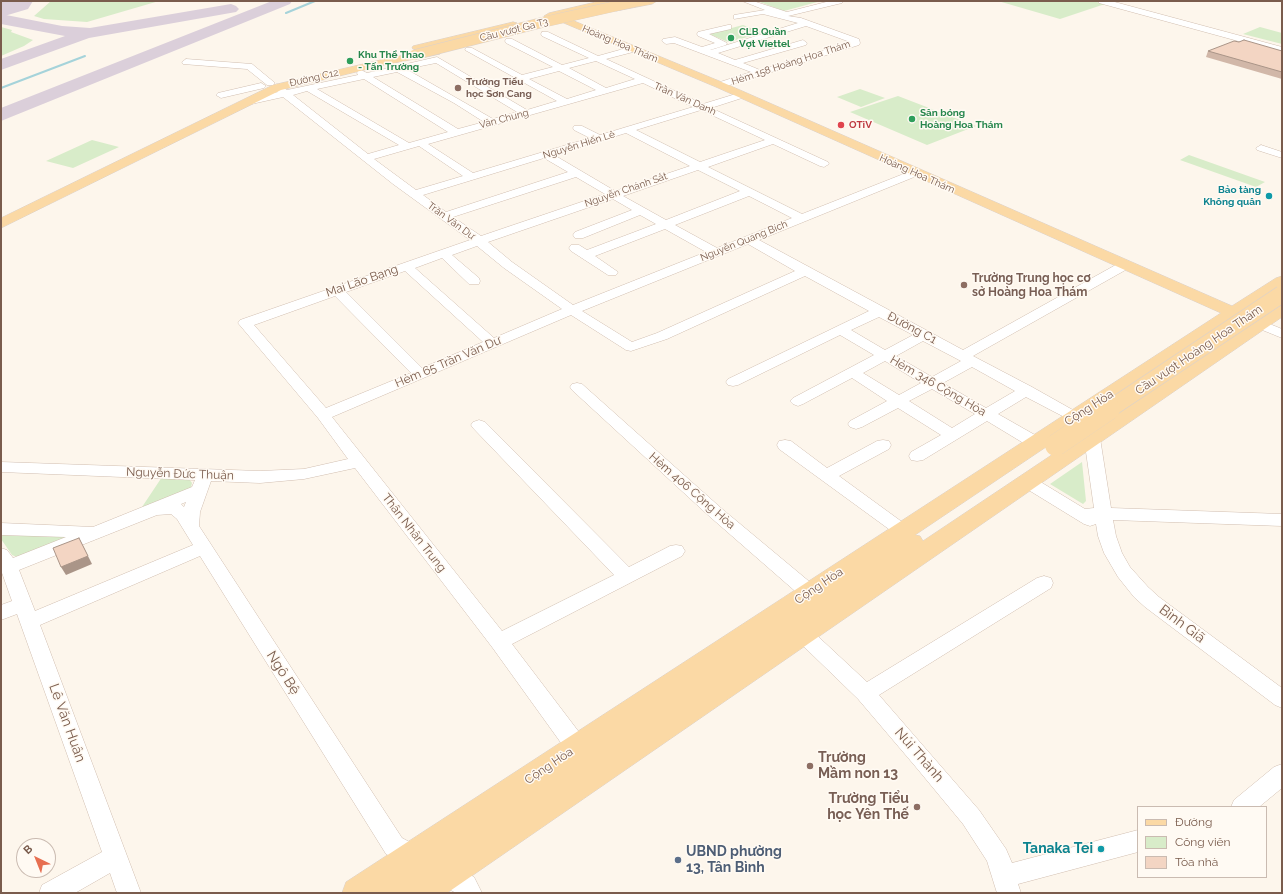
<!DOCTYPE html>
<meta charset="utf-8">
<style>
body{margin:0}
#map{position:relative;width:1283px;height:894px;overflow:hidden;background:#fdf6ec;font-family:Raleway,sans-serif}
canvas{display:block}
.frame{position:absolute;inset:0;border:2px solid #7a5c4d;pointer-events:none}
.legend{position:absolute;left:1137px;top:806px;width:130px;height:72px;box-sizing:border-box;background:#fffaf3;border:1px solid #cabbb1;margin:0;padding:5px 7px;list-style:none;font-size:12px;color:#7a5c4d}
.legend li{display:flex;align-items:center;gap:8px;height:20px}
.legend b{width:20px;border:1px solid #cabbb1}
.north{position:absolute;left:16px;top:838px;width:40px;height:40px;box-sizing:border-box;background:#fffaf3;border:1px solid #cabbb1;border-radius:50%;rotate:317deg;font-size:11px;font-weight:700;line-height:16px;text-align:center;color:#7a5c4d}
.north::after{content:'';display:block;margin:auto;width:14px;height:18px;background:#e76f51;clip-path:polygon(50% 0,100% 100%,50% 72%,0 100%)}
</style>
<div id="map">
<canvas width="1283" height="894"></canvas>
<div class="frame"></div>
<ul class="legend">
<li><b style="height:5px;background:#fbd9a5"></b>Đường</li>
<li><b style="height:11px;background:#d8ecc9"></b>Công viên</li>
<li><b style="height:11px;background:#f3d5c3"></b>Tòa nhà</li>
</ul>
<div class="north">B</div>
</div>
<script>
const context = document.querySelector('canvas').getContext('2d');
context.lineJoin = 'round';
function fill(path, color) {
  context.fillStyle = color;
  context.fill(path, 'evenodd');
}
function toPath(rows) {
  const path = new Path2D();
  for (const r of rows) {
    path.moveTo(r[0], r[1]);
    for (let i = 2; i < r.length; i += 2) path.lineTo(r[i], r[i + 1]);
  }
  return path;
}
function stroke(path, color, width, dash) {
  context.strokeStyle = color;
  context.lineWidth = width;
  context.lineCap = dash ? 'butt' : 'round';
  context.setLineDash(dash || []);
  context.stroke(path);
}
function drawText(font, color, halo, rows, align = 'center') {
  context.font = font + ' Raleway,sans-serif';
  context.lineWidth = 3;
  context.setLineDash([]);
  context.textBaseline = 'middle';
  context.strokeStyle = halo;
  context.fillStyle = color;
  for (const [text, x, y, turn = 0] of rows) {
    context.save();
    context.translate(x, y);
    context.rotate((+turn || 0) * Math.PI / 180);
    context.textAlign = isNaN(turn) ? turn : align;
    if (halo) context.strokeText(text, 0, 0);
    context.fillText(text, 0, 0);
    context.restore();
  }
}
const green = toPath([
 [51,1,159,1,87,22,44,19,34,16],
 [757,1,821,1,784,11],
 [998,1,1093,1,1105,4,1060,19],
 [743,25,763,33,728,42,709,34],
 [1,27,12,30,11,32,33,40,24,46,1,56],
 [1260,27,1282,33,1282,44,1243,34],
 [860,89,885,98,861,107,837,97],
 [898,96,976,126,927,145,850,112],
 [92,140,119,147,73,168,46,161],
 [1189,155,1265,182,1256,187,1180,160],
 [1082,462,1086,501,1083,504,1050,484],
 [162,477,189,479,192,483,191,487,188,491,142,507],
 [3,534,69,537,17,557,12,555,1,539]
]);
const stream = toPath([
 [286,13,315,1],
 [1,88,85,56]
]);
const taxiway = toPath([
 [272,1,292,1,290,4,1,121,1,108,272,1],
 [231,4,236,6,239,9,236,12,89,38,1,70,1,59,65,36,1,24,1,14,62,26,90,28,231,4]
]);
const runway = toPath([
 [1,1,33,1,28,9,1,17,1,1]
]);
const minor = toPath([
 [742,1,753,1,787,12,830,1,843,1,842,3,788,16,801,18,859,39,860,43,859,45,720,88,715,85,717,83,751,72,674,43,666,44,662,41,663,39,675,37,702,47,715,43,698,36,697,34,698,32,728,25,731,25,731,29,709,34,727,43,726,45,710,50,711,50,798,23,763,14,734,19,734,15,765,10,742,1],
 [806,26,850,42,760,70,743,63,806,45,807,43,803,40,735,60,718,53,806,26],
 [1098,1,1111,1,1282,47,1282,53,1099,3,1098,1],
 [542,32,548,32,598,56,634,46,637,47,638,49,637,51,606,59,703,104,739,93,745,93,747,95,745,97,711,108,828,162,829,164,824,167,820,166,773,144,708,167,802,214,911,171,919,171,920,173,919,175,759,240,963,350,1121,262,1129,262,1131,265,1129,268,973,356,1032,387,1080,414,1083,417,1080,420,1075,422,1070,420,1026,397,998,414,1042,439,1044,443,1042,447,1036,448,1030,447,987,421,923,460,917,461,911,460,909,456,911,452,941,435,898,408,862,427,856,429,850,427,848,424,850,421,887,401,852,378,803,404,798,406,793,404,790,401,793,398,874,355,840,335,738,385,733,386,728,385,726,382,728,379,869,311,805,276,667,339,631,351,626,350,571,315,332,417,502,631,614,575,473,428,471,425,473,422,479,420,485,422,629,567,670,546,676,545,682,546,685,551,682,556,512,644,585,740,588,747,585,754,577,756,569,754,492,647,355,468,304,479,260,483,211,481,200,512,199,526,402,838,421,848,425,856,421,864,413,867,386,854,200,556,40,625,141,893,117,893,110,873,75,893,39,893,42,885,102,852,17,614,1,620,1,605,12,601,1,570,1,548,7,550,13,558,66,537,1,535,1,523,93,527,192,487,195,480,1,472,1,462,260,471,304,469,348,459,318,418,238,323,240,320,470,240,393,184,283,97,247,105,242,102,244,100,278,92,272,87,277,84,287,90,358,75,357,73,358,71,361,70,367,73,437,57,527,110,557,101,465,50,466,48,472,48,522,75,553,67,506,43,505,41,506,39,512,39,562,65,589,58,542,36,541,34,542,32],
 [596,61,635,79,606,88,569,68,596,61],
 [436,63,517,112,493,119,406,69,436,63],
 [559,71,596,90,567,99,529,79,559,71],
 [397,72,454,103,484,122,458,129,373,77,397,72],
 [364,79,448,132,409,143,317,89,364,79],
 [643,83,693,107,600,135,582,126,574,126,573,128,574,130,590,138,473,173,428,144,643,83],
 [307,91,399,145,368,154,293,95,307,91],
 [701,110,765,140,700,162,636,130,701,110],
 [626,133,690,166,615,191,554,155,626,133],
 [419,146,463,176,416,190,374,159,419,146],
 [544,158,568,172,446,212,423,195,544,158],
 [698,170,740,191,666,220,623,196,698,170],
 [576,177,605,194,481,236,453,217,576,177],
 [749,196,792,218,717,248,675,225,749,196],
 [613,199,632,210,575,232,573,235,575,238,583,238,640,215,656,224,587,250,579,245,571,245,569,248,571,251,608,275,616,275,618,272,595,256,665,229,706,252,573,305,512,262,488,242,613,199],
 [748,244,795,271,657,333,632,342,582,311,748,244],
 [477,246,504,268,562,309,494,338,415,268,442,258,469,284,479,284,480,281,479,278,452,255,477,246],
 [405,271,483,342,422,368,346,292,405,271],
 [335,296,411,373,326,408,254,325,335,296],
 [879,317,913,335,885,350,851,330,879,317],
 [923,341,961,361,932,377,896,356,923,341],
 [885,361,921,383,899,395,863,373,885,361],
 [972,367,1015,391,986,408,943,383,972,367],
 [932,389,975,414,952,428,909,401,932,389],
 [186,502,184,507,181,504,186,502],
 [171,514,177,519,193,545,35,611,19,570,157,515,171,514],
 [186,59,252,64,275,83,273,85,267,85,247,69,183,64,182,62,186,59],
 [261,83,266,86,264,88,221,98,216,95,218,93,261,83],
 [1261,145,1282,152,1282,158,1257,150,1256,148,1261,145],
 [1260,320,1282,329,1282,338,1255,327,1253,324,1255,321,1260,320],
 [577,383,582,384,721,508,817,588,819,593,817,598,810,600,803,598,709,516,572,390,570,387,572,384,577,383],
 [1092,433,1098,434,1100,438,1111,508,1282,514,1282,526,1113,520,1116,536,1122,553,1130,567,1148,587,1159,597,1282,688,1282,708,1275,705,1145,607,1134,597,1118,577,1104,553,1098,536,1096,524,1090,526,1084,524,1022,486,1020,482,1022,478,1028,476,1034,478,1085,509,1094,508,1084,438,1086,434,1092,433],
 [785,440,791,441,827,468,877,441,883,440,889,441,891,445,889,449,839,476,909,527,912,531,909,535,903,537,897,535,779,449,777,445,779,441,785,440],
 [1044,576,1051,578,1053,583,1051,588,879,695,979,810,1006,849,1012,863,1138,830,1138,852,1018,884,1021,893,997,893,987,861,963,824,915,766,858,699,796,639,793,634,796,629,803,626,810,629,867,682,1037,578,1044,576],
 [1282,764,1282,788,1259,807,1231,807,1234,800,1274,767,1282,764],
 [447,863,474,877,482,893,456,893,438,883,435,875,438,867,447,863]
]);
const major = toPath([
 [600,1,617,1,615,3,562,16,724,83,1232,306,1276,278,1282,276,1282,288,1246,312,1251,317,1249,321,1243,322,1235,320,915,535,920,536,923,541,1276,305,1282,304,1282,317,447,893,342,893,346,882,1221,313,716,87,552,18,546,18,544,16,549,13,600,1],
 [637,1,657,1,652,4,616,11,611,8,613,6,637,1],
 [513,22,517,23,518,25,517,27,417,51,412,48,413,46,513,22],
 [436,49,440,50,441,52,440,54,389,64,281,90,1,228,1,218,273,85,389,58,436,49]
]);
const majorBridgeFar2 = toPath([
 [414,55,544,22,638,1]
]);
const majorBridgeFar1 = toPath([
 [1108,410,1282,294]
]);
const majorBridge = toPath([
 [1056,445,1109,409]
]);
const wall = toPath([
 [1208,51,1282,51,1282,79,1206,57]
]);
const shadedWall = toPath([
 [79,538,92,564,66,575,61,567]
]);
const building = toPath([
 [1244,40,1282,51,1282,72,1208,51,1234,41,1239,42,1244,40],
 [79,538,88,556,61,567,53,548,79,538]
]);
const markers = [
 [731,38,4,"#2e9e5b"],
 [350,61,4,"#2e9e5b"],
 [458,88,4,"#8d6e63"],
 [912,119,4,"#2e9e5b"],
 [841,125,4,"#e0444e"],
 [1269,196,4,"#0f9aa8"],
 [964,285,4,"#8d6e63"],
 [810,766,4,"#8d6e63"],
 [917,807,4,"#8d6e63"],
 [1101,849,4,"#0f9aa8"],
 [678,860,4,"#5c6f8a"]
];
const farStreetnames = [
 ["Cầu vượt Ga T3",514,30,-14],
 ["Hoàng Hoa Thám",620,44,23],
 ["Hẻm 158 Hoàng Hoa Thám",791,63,-18],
 ["Đường C12",314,78,-13],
 ["Trần Văn Danh",685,99,24],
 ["Văn Chung",504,119,-15],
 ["Nguyễn Hiến Lê",579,145,-17],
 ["Hoàng Hoa Thám",917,174,24],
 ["Nguyễn Chánh Sắt",626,190,-19],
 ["Trần Văn Dư",451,221,36],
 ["Nguyễn Quang Bích",744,241,-22]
];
const farLeisurenames = [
 ["CLB Quần",739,32],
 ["Vợt Viettel",739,44],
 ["Khu Thể Thao",358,55],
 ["- Tấn Trường",358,67],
 ["Sân bóng",920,113],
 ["Hoàng Hoa Thám",920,125]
];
const farEducationnames = [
 ["Trường Tiểu",466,82],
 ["học Sơn Cang",466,94]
];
const farHealthnames = [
 ["OTiV",849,125]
];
const farCulturenames = [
 ["Bảo tàng",1261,190],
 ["Không quân",1261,202]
];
const educationNames = [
 ["Trường Trung học cơ",972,278],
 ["sở Hoàng Hoa Thám",972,292]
];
const streetNames = [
 ["Mai Lão Bạng",362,281,-19],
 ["Đường C1",912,328,28],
 ["Cầu vượt Hoàng Hoa Thám",1199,350,-34],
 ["Hẻm 65 Trần Văn Dư",448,362,-23],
 ["Hẻm 346 Cộng Hòa",938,386,30],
 ["Cộng Hòa",1089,408,-33],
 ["Nguyễn Đức Thuận",180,474,2],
 ["Hẻm 406 Cộng Hòa",692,491,41],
 ["Thân Nhân Trung",414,533,52],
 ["Cộng Hòa",819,586,-34],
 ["Cộng Hòa",549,766,-34]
];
const nearStreetnames = [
 ["Bình Giã",1182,624,37],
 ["Ngô Bệ",283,673,57],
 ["Lê Văn Huân",67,723,70],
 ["Núi Thành",919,755,49]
];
const nearEducationnames = [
 ["Trường",818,758],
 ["Mầm non 13",818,774],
 ["Trường Tiểu",909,799,"right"],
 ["học Yên Thế",909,815,"right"]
];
const nearCulturenames = [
 ["Tanaka Tei",1093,849]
];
const nearServicenames = [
 ["UBND phường",686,852],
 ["13, Tân Bình",686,868]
];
fill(green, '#d8ecc9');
stroke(stream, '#a5d3da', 2);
fill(taxiway, '#dbcfda');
fill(runway, '#dbcfda');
stroke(minor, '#d1beb0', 1);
stroke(major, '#dad1cd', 1);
fill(minor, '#fff');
fill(major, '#fbd9a5');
stroke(majorBridgeFar2, '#dad1cd', 11, []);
stroke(majorBridgeFar1, '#dad1cd', 18, []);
stroke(majorBridge, '#dad1cd', 22, []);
stroke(majorBridgeFar2, '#fbd9a5', 10);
stroke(majorBridgeFar1, '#fbd9a5', 17);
stroke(majorBridge, '#fbd9a5', 22);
fill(wall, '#d1b7a8');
fill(shadedWall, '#aa9588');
fill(building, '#f3d5c3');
stroke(building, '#aa9588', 1);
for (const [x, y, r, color] of markers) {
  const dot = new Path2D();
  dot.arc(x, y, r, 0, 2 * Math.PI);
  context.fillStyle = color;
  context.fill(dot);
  stroke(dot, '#fffaf3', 1.5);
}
drawText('10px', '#7a5c4d', '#fffaf3', farStreetnames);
drawText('bold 10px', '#27864d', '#fffaf3', farLeisurenames, 'left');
drawText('bold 10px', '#785e54', '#fffaf3', farEducationnames, 'left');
drawText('bold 10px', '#be3a42', '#fffaf3', farHealthnames, 'left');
drawText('bold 10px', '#0d838f', '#fffaf3', farCulturenames, 'right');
drawText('bold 12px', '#785e54', '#fffaf3', educationNames, 'left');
drawText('12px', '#7a5c4d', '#fffaf3', streetNames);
drawText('14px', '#7a5c4d', '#fffaf3', nearStreetnames);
drawText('bold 14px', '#785e54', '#fffaf3', nearEducationnames, 'left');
drawText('bold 14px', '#0d838f', '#fffaf3', nearCulturenames, 'right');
drawText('bold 14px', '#4e5e75', '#fffaf3', nearServicenames, 'left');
</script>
